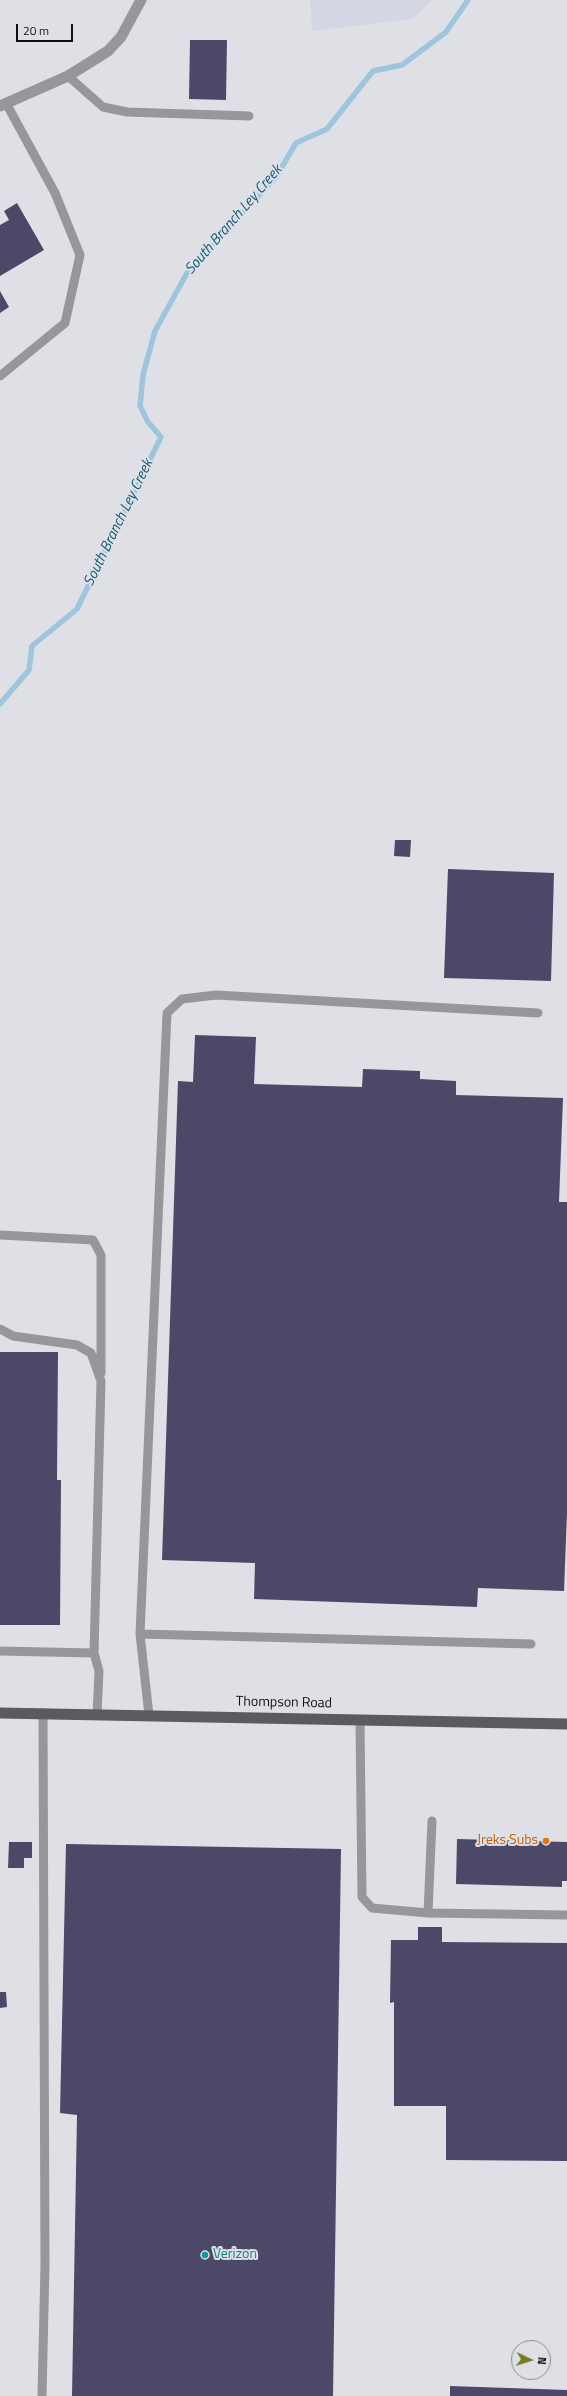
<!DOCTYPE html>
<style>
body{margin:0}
#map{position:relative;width:567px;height:2396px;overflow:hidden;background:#dfe0e6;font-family:"Titillium Web",sans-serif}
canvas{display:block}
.north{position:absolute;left:511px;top:2340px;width:40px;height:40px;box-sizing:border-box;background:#dfe0e6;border:1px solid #8c8c91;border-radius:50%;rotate:94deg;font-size:11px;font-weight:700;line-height:16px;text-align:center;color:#0f0f11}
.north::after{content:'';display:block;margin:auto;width:14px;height:18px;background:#787a22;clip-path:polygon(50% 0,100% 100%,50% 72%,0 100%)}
.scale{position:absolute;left:16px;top:24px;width:57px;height:18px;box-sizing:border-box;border:2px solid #0f0f11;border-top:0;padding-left:5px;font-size:12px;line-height:14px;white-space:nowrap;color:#0f0f11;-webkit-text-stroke:3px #dfe0e6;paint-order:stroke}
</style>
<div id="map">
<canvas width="567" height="2396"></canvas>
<div class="north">N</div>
<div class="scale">20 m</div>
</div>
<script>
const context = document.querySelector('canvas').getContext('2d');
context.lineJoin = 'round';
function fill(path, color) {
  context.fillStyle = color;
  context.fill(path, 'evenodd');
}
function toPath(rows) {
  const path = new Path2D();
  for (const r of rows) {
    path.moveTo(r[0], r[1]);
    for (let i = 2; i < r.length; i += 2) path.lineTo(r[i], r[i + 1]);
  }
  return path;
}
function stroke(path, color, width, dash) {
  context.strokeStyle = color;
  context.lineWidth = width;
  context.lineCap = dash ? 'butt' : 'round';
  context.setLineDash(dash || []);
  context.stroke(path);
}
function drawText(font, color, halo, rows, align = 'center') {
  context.font = font + ' "Titillium Web",sans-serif';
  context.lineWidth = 4;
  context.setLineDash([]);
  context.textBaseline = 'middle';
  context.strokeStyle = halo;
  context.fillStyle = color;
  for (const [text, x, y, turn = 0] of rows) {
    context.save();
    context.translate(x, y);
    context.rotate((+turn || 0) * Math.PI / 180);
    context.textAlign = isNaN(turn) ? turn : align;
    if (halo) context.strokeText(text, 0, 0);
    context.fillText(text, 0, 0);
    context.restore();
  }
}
const built = toPath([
 [310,0,432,0,413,19,312,31]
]);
const stream = toPath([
 [0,704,29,670,32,646,77,609,161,437,148,422,140,406,143,375,155,331,187,273,276,177,296,143,327,129,373,71,402,65,446,32,468,0]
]);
const building = toPath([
 [190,40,227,40,226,100,189,99],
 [17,203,44,250,0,276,0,225,9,220,4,211],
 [0,291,9,307,0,313],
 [395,840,411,840,410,857,394,856],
 [448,869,554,873,551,981,444,978],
 [195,1035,256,1037,254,1084,362,1087,363,1069,420,1071,420,1079,456,1081,456,1095,563,1098,559,1202,567,1202,567,1513,564,1591,478,1588,477,1607,254,1599,255,1563,162,1560,178,1081,193,1082],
 [0,1352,58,1352,57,1480,61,1480,60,1625,0,1625],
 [457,1839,567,1842,567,1881,562,1881,562,1887,456,1884],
 [9,1842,32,1842,32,1858,24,1858,24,1868,8,1868],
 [66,1844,341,1849,333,2396,72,2396,77,2115,60,2113],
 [418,1927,442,1927,442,1942,567,1943,567,2161,446,2160,446,2106,394,2106,394,2002,390,2003,391,1940,418,1940],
 [0,1992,6,1992,7,2007,0,2008],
 [450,2386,567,2390,567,2396,450,2396]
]);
const service = toPath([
 [68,76,103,107,127,112,249,116],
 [0,376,65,323,80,255,55,193,6,103],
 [0,1235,93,1240,101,1255,101,1373],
 [0,1329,13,1336,77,1345,91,1353,101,1381,94,1653,99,1671,97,1715],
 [140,1634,531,1644],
 [0,1651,94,1653],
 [149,1715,140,1634,167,1013,182,999,216,995,538,1013],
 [360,1720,362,1897,372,1908,428,1913,567,1915],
 [428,1913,432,1821],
 [42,2396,45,2265,43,1713]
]);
const minor = toPath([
 [0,106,68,76,108,51,121,37,141,0]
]);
const primary = toPath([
 [0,1713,567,1724]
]);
const markers = [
 [546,1841,4,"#e8710a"],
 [205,2255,4,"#0f9aa8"]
];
const streetNames = [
 ["Thompson Road",284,1703,1]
];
const foodNames = [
 ["Jreks Subs",538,1841]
];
const cultureNames = [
 ["Verizon",213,2255]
];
const waterNames = [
 ["South Branch Ley Creek",234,220,-49],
 ["South Branch Ley Creek",119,523,-64]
];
fill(built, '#d4d6e3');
stroke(stream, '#9dc5dd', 5.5);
fill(building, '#4b4868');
stroke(service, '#979699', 9);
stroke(minor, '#979699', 11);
stroke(primary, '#5c5a5e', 11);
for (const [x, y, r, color] of markers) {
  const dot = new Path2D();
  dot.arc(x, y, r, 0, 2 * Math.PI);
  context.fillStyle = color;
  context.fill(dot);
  stroke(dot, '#dfe0e6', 1.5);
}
drawText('14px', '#0f0f11', '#dfe0e6', streetNames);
drawText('14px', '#c56008', '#dfe0e6', foodNames, 'right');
drawText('14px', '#0d838f', '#dfe0e6', cultureNames, 'left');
drawText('italic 15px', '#145a7a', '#dfe0e6', waterNames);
</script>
